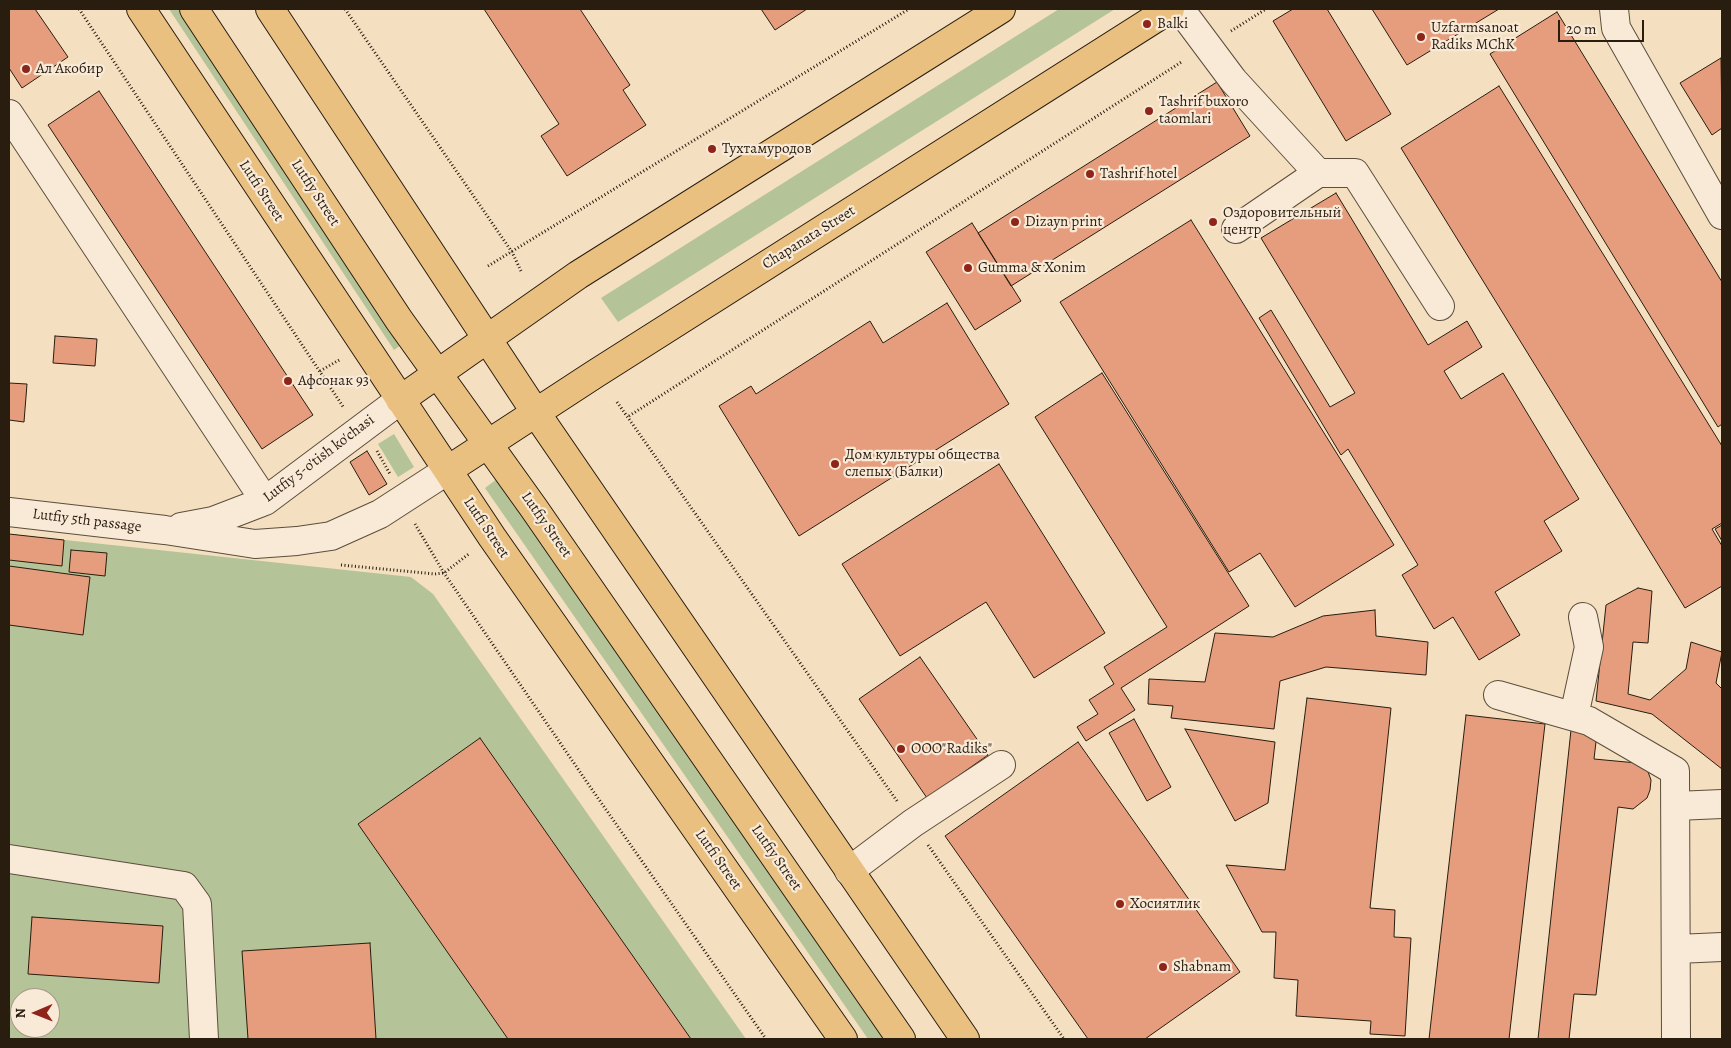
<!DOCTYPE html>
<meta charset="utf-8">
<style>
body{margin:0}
#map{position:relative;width:1731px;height:1048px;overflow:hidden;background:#f4dfc1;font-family:Alegreya,serif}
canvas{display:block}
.frame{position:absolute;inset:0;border:10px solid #291d0f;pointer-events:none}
.north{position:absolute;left:10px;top:988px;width:50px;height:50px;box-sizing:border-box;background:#f8ead7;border:1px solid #a59887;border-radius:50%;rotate:269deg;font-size:14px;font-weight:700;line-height:20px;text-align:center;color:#291d0f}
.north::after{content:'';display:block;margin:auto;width:18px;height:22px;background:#8f2418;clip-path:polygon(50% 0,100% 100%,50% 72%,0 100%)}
.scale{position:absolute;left:1558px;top:20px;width:86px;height:22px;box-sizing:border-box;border:2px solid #291d0f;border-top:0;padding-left:6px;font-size:15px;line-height:18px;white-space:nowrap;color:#291d0f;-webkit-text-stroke:4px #f8ead7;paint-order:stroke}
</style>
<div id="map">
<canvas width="1731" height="1048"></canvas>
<div class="frame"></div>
<div class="north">N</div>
<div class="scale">20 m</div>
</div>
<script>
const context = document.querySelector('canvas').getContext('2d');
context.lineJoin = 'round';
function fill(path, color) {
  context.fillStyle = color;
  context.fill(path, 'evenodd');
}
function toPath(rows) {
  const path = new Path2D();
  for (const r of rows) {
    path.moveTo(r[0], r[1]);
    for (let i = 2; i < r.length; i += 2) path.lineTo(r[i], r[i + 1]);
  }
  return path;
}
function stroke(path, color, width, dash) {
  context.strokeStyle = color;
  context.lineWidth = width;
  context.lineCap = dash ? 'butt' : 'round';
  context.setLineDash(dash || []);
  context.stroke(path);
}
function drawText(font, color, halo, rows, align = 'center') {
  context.font = font + ' Alegreya,serif';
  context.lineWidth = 4.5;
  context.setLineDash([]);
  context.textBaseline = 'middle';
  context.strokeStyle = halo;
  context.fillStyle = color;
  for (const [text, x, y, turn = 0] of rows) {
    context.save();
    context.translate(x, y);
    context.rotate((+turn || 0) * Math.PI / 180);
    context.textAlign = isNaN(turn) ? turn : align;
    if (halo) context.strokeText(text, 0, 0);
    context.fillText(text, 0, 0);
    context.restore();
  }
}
const green = toPath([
 [169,9,180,9,401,345,394,350],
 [1059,9,1115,9,618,322,601,298],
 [394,434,414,467,398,477,378,444],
 [497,479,885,1039,868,1039,485,488],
 [9,534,411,577,433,594,746,1039,9,1039],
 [20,998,50,998,50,1028,20,1028]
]);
const building = toPath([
 [9,9,35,9,68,57,22,88,9,68,9,9],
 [484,9,580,9,630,85,623,90,646,125,567,176,541,136,559,124,484,9],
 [761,9,807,9,775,30,761,9],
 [1293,9,1327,9,1391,114,1346,141,1273,21,1293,9],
 [1372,9,1499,9,1407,65,1372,9],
 [1557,12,1722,282,1722,424,1718,427,1490,54,1557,12],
 [1721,58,1722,128,1712,135,1680,83,1721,58],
 [1217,82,1250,136,1011,286,978,233,1217,82],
 [1499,86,1722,446,1722,523,1712,529,1722,546,1722,586,1685,608,1401,148,1499,86],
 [99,91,313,415,262,449,48,125,99,91],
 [1336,193,1428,345,1467,321,1482,347,1444,371,1461,399,1503,373,1579,499,1544,521,1562,551,1495,592,1520,635,1479,660,1453,617,1434,629,1402,575,1418,565,1348,449,1341,455,1259,318,1271,310,1330,407,1355,393,1261,238,1336,193],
 [1191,220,1394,545,1295,607,1260,553,1229,572,1060,302,1191,220],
 [972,223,1021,301,975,330,926,252,972,223],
 [947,303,1009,404,799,536,719,406,751,386,756,394,870,321,883,343,947,303],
 [55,336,97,339,95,366,53,363,55,336],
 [1102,373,1249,606,1121,688,1135,710,1086,741,1077,727,1098,714,1089,700,1114,684,1104,667,1167,627,1035,417,1102,373],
 [9,383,27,384,24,422,9,420,9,383],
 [367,451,387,484,369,495,350,462,367,451],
 [999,464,1105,633,1034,678,986,602,900,656,842,564,999,464],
 [1722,525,1722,541,1715,529,1722,525],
 [9,534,64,540,62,566,9,560,9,534],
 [71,550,107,553,105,576,69,572,71,550],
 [9,566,90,577,83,635,9,625,9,566],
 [1638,588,1652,591,1648,643,1633,642,1628,694,1650,700,1686,669,1691,642,1722,652,1716,683,1722,689,1722,769,1652,714,1596,701,1606,605,1638,588],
 [1375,610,1376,636,1428,642,1426,675,1326,667,1280,681,1274,729,1171,718,1173,706,1148,704,1149,679,1205,682,1215,633,1273,637,1323,616,1375,610],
 [920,657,988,755,927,798,859,699,920,657],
 [1307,698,1391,708,1370,908,1395,910,1394,937,1411,938,1405,1036,1370,1034,1371,1021,1296,1016,1298,980,1274,978,1276,932,1262,932,1226,865,1285,870,1307,698],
 [1466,715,1545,724,1509,1039,1429,1039,1466,715],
 [1134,719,1171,787,1147,801,1109,733,1134,719],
 [1185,729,1275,742,1268,803,1235,821,1185,729],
 [1571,730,1597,733,1594,759,1637,763,1647,769,1651,780,1650,790,1647,798,1633,809,1618,807,1596,995,1574,994,1569,1039,1538,1039,1571,730],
 [480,738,691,1039,508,1039,358,824,480,738],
 [1078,742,1240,972,1145,1039,1088,1039,945,836,1078,742],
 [32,917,163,926,159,983,28,974,32,917],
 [370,943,376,1039,248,1039,242,951,370,943]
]);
const path = toPath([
 [79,9,344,408],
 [345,9,512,252,521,271],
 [1231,31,1266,9],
 [488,266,909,9],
 [320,371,341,359],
 [617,402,897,801],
 [629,416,1183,61],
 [377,451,390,474],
 [415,524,444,573,593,791,766,1039],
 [341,565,435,574,444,573,470,553],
 [928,845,1064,1039]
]);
const minor = toPath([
 [1180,9,1233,80,1318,173,1236,229],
 [1614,9,1616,28,1722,215],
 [9,114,265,501],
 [1318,173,1355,173,1440,306],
 [9,512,165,530,255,544,297,541,331,536,380,514,448,470],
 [181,527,213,521,265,501,400,400],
 [1498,695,1589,721,1675,771,1676,1039],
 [1574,716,1589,647,1583,617],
 [1676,806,1722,804],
 [9,859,184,886,197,904,204,1039],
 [849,871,913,823,1001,765],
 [1677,949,1722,947]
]);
const major = toPath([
 [141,9,492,537,843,1039],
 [194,9,399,320,533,507,901,1039],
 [270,9,536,413,965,1039],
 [400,400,578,275,1001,9],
 [448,470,595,374,1170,9]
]);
const markers = [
 [1147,24,5,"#8f2418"],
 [1421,37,5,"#8f2418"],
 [26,69,5,"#8f2418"],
 [1149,111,5,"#8f2418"],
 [712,149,5,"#8f2418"],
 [1090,174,5,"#8f2418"],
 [1015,222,5,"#8f2418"],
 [1213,222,5,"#8f2418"],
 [968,268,5,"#8f2418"],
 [288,381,5,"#8f2418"],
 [835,464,5,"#8f2418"],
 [901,749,5,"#8f2418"],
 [1120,904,5,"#8f2418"],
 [1163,967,5,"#8f2418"]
];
const poiNames = [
 ["Balki",1157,24],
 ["Uzfarmsanoat",1431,28],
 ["Radiks MChK",1431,45],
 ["Ал Акобир",36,69],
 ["Tashrif buxoro",1159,102],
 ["taomlari",1159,119],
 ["Тухтамуродов",722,149],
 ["Tashrif hotel",1100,174],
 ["Оздоровительный",1223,213],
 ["центр",1223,230],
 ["Dizayn print",1025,222],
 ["Gumma & Xonim",978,268],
 ["Афсонак 93",298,381],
 ["Дом культуры общества",845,455],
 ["слепых (Балки)",845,472],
 ["OOO\"Radiks\"",911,749],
 ["Хосиятлик",1130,904],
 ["Shabnam",1173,967]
];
const streetNames = [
 ["Lutfi Street",261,191,57],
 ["Lutfiy Street",315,193,57],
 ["Chapanata Street",809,238,-32],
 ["Lutfiy 5-o'tish ko'chasi",319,459,-37],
 ["Lutfiy 5th passage",87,521,7],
 ["Lutfiy Street",546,525,55],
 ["Lutfi Street",486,528,56],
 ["Lutfiy Street",776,858,55],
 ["Lutfi Street",718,860,55]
];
fill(green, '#b5c398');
fill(building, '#e69d7d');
stroke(building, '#291d0f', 1);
stroke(minor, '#5c4e3c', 30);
stroke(major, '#291d0f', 30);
stroke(path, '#291d0f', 3, [1, 2.5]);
stroke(minor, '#f8ead7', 28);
stroke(major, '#eac080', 28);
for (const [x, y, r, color] of markers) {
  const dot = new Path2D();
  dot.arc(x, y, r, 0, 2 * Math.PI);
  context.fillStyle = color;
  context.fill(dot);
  stroke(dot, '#f8ead7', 2);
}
drawText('15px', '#291d0f', '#f8ead7', poiNames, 'left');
drawText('15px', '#291d0f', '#f8ead7', streetNames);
</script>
